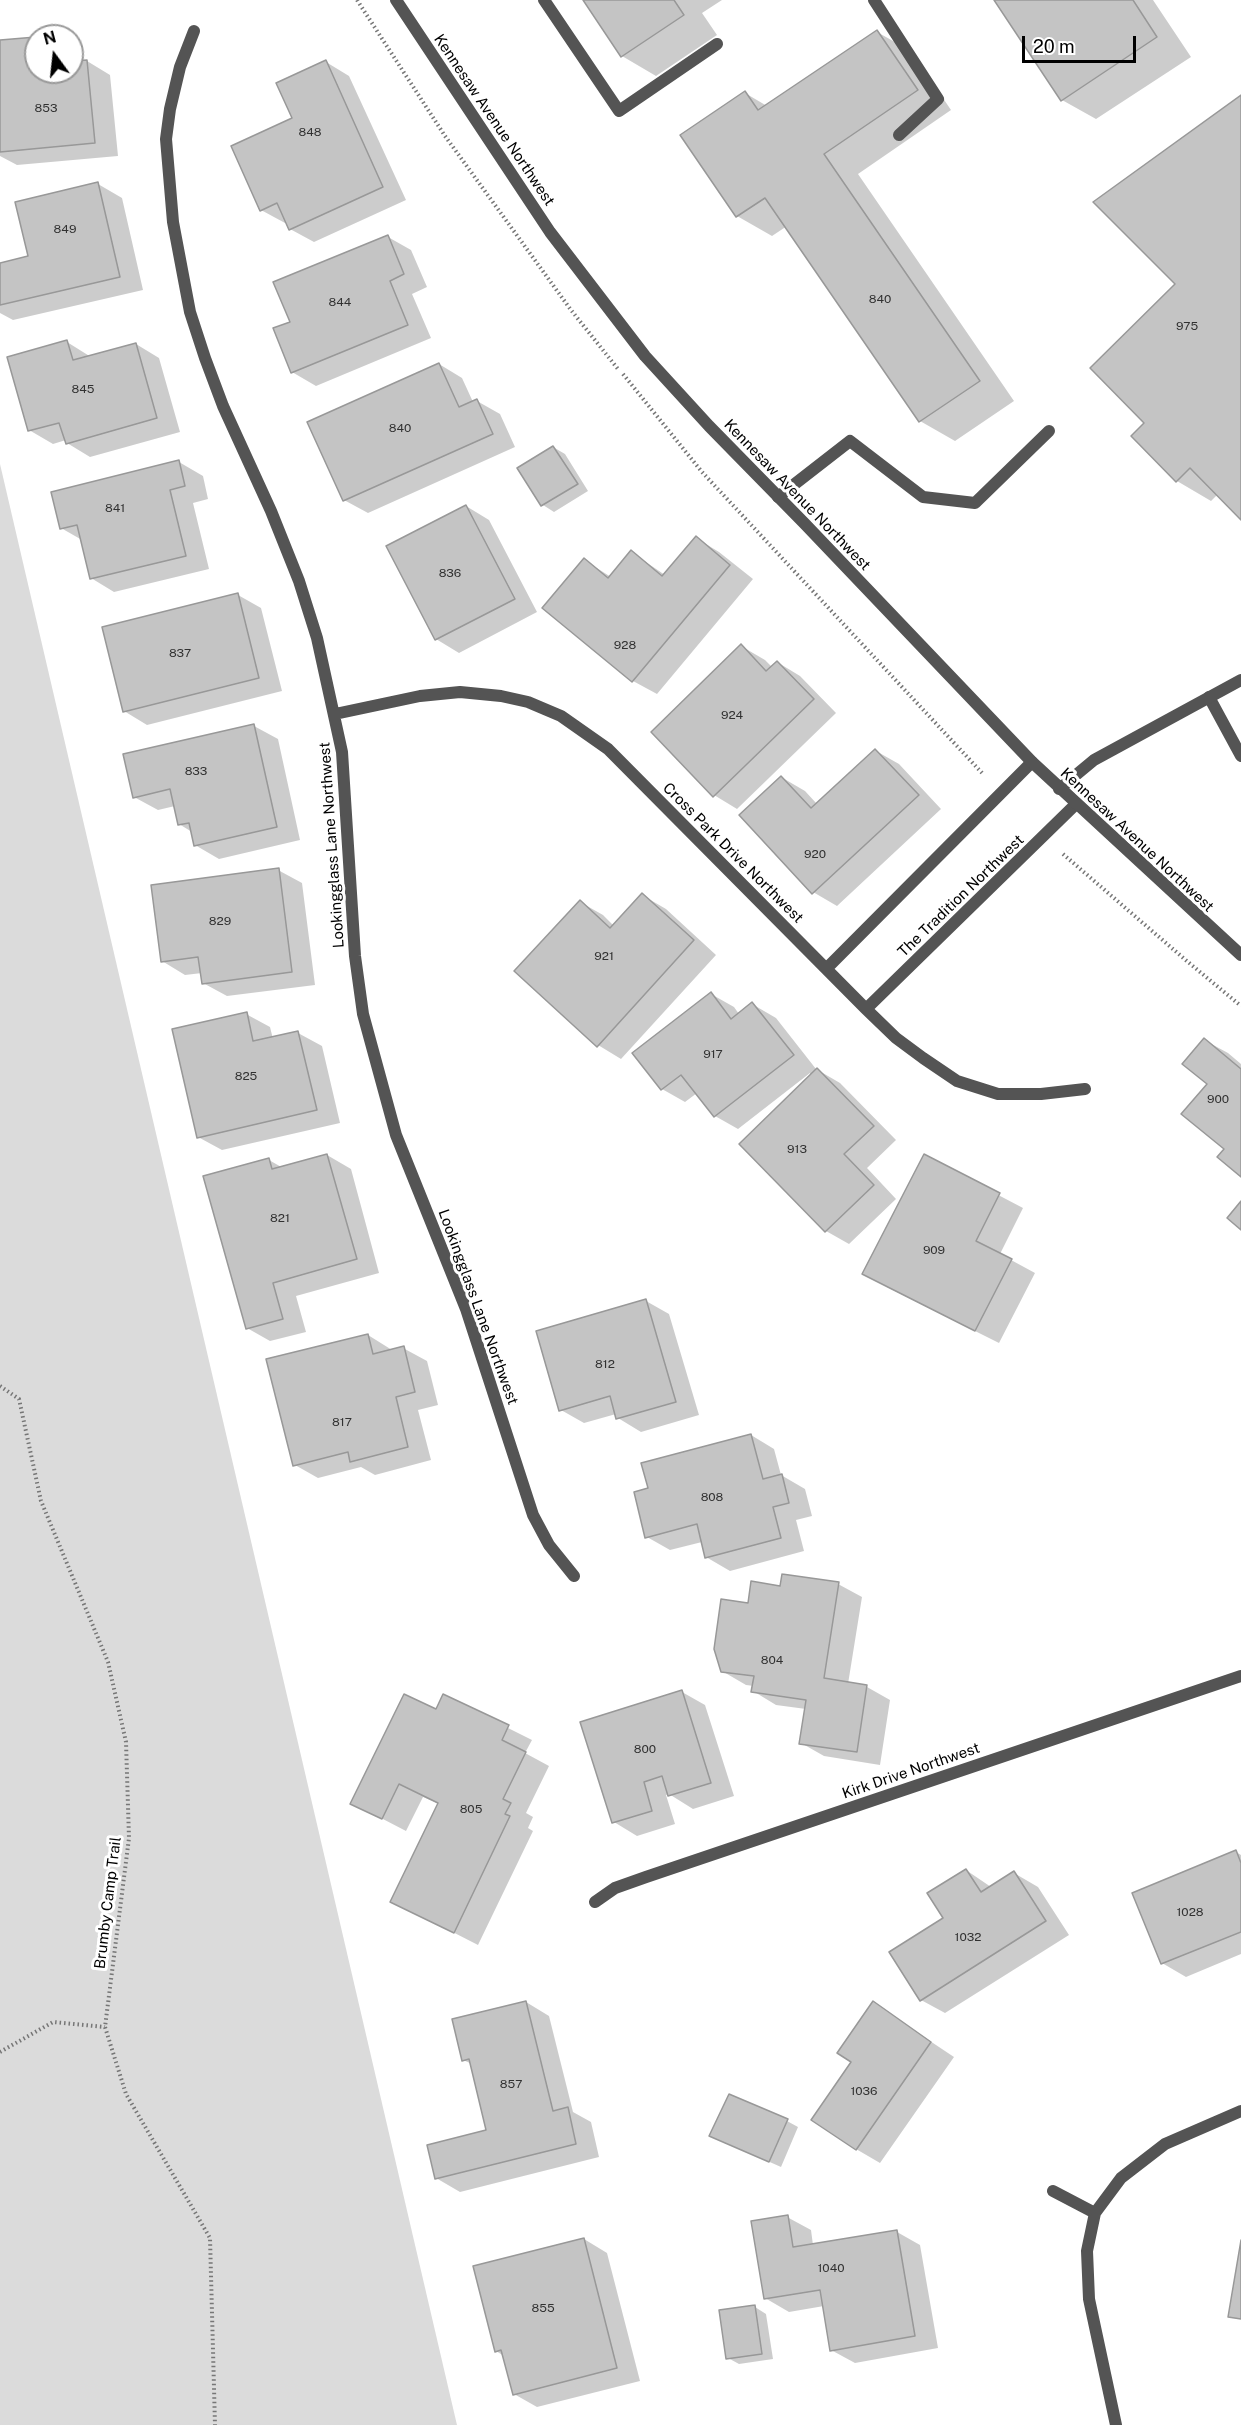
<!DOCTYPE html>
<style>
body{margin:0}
#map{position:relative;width:1241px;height:2425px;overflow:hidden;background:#fff;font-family:"Public Sans",sans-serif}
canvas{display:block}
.north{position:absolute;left:24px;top:24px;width:60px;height:60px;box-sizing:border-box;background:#fff;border:2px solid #999;border-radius:50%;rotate:345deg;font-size:16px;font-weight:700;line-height:24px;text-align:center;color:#000}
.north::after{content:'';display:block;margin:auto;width:21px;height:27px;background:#000;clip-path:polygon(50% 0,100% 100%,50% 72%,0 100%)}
.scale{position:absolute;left:1022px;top:36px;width:114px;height:27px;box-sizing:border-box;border:3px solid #000;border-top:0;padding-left:8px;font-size:18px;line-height:21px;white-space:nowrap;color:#000;-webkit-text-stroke:4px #fff;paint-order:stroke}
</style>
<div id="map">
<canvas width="1241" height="2425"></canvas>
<div class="north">N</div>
<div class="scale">20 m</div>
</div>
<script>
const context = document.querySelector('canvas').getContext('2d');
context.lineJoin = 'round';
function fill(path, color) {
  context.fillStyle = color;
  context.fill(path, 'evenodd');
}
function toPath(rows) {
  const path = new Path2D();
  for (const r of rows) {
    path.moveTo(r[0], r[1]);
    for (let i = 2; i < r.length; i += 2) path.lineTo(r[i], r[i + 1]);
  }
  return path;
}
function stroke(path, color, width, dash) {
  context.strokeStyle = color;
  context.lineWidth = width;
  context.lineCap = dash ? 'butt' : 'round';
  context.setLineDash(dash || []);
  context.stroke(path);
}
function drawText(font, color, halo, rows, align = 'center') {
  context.font = font + ' "Public Sans",sans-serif';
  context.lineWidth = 6;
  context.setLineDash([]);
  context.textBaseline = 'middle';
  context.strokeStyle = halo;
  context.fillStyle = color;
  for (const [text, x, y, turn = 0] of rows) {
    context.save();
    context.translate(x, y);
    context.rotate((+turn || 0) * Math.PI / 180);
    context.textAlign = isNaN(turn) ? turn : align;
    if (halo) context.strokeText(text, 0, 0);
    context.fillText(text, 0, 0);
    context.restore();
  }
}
const green = toPath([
 [0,464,457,2425,0,2425]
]);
const shadow = toPath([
 [585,0,722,0,702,13,717,35,656,76,622,56],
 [996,0,1153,0,1191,57,1096,119,1062,100],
 [877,32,911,51,951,110,858,174,1014,401,955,441,920,421,787,226,772,236,737,216,745,93,767,106],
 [36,38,36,72,72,72,72,63,87,61,110,75,118,156,17,165,0,156,0,41],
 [326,62,349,76,406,200,314,242,290,229,287,222,285,223,261,210,294,119],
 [1241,97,1241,518,1218,494,1211,501,1177,481,1146,423,1177,284],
 [98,184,122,198,143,290,13,320,0,313,0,264,30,257],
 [388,237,411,250,427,287,412,294,431,338,316,386,292,372,292,323],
 [67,342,91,357,136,344,159,358,180,432,90,457,67,443,66,440,53,444,29,430],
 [439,364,462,378,473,402,477,401,500,414,515,447,368,513,344,500],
 [553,447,565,454,588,491,554,512,543,505],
 [179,462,203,476,208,499,193,503,209,569,114,592,91,578,82,540,61,528],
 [466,506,489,520,537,612,459,653,436,639],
 [696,538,719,552,753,579,657,694,633,681,545,607,584,560,611,577,631,552,665,575],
 [238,595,261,608,282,691,147,725,124,711],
 [741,646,765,660,772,667,777,662,800,676,836,713,737,809,714,795],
 [254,726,278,739,300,840,219,859,195,845,192,832,179,824,175,806,158,810,134,797],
 [876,751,899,764,941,809,837,906,813,892,781,777,805,791,817,804],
 [278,870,302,883,315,985,227,996,203,983,202,973,185,975,162,961],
 [642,895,666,909,716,955,621,1059,598,1045,580,902,603,915,614,926],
 [711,994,734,1007,739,1014,752,1004,776,1018,816,1069,840,1083,896,1140,867,1168,896,1199,849,1244,826,1231,810,1073,738,1129,715,1116,697,1093,685,1102,662,1089],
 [246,1014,270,1027,273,1039,298,1033,322,1046,340,1123,222,1150,198,1137],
 [1204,1040,1228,1053,1241,1064,1241,1175,1226,1149,1209,1084],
 [327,1155,351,1169,379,1273,296,1296,306,1332,270,1341,247,1328,269,1160,283,1168],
 [924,1156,1023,1208,1000,1254,1035,1273,999,1343,887,1287],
 [646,1301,669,1314,699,1415,641,1432,618,1418,616,1414,584,1423,561,1410],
 [368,1335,392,1350,403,1348,427,1361,438,1405,418,1410,431,1460,375,1475,361,1467,318,1478,295,1465],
 [751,1435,774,1449,781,1475,805,1489,812,1516,796,1520,804,1551,730,1571,706,1557,702,1542,670,1550,647,1537,650,1489],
 [838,1584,862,1597,848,1684,867,1687,890,1700,880,1765,824,1756,801,1743,806,1709,776,1705,753,1691,754,1686,746,1685,722,1671,749,1605,782,1587],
 [682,1692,705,1705,734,1796,693,1809,669,1794,666,1795,675,1824,637,1836,614,1822],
 [444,1696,532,1740,525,1753,549,1766,526,1813,533,1817,528,1828,533,1831,478,1945,392,1901,439,1804,423,1797,406,1831,352,1803,436,1712],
 [1236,1852,1241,1855,1241,1954,1186,1977,1162,1963],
 [966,1870,991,1887,1014,1873,1038,1887,1069,1935,945,2013,921,2000,945,1918],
 [526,2002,549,2016,573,2112,591,2122,599,2157,460,2192,436,2178,488,2132,472,2064,463,2060],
 [873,2003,954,2057,880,2163,856,2149,853,2062],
 [787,2121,798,2127,781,2167,711,2136],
 [787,2217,811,2230,813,2245,897,2232,920,2245,938,2348,855,2363,831,2350,824,2306,789,2312,765,2298],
 [584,2239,607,2253,640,2381,537,2407,514,2394,504,2356,496,2351],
 [755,2307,766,2314,773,2359,739,2364,728,2358]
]);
const building = toPath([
 [583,0,674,0,684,15,621,57,583,0],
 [994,0,1133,0,1157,37,1061,101,994,0],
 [877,30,918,90,824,154,980,381,919,422,765,198,736,217,680,135,745,91,758,110,877,30],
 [36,37,36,72,72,72,72,61,87,60,95,143,0,152,0,40,36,37],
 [326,60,383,187,289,230,277,203,260,211,231,146,292,118,276,83,326,60],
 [1241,95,1241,520,1190,468,1176,482,1131,436,1144,423,1090,368,1175,284,1093,202,1241,95],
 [98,182,120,277,0,305,0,263,28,256,15,202,98,182],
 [388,235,404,274,390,281,408,325,291,373,273,328,290,322,273,282,388,235],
 [67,340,73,360,136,343,157,418,66,444,59,423,28,431,7,357,67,340],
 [439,363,459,407,477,399,493,434,343,501,307,422,439,363],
 [553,446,578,484,541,506,517,468,553,446],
 [179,460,185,486,170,490,186,556,90,579,77,525,60,529,51,492,179,460],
 [466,505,515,599,435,640,386,546,466,505],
 [696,536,730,565,632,682,542,608,584,558,608,578,631,550,662,576,696,536],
 [238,593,259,678,123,712,102,627,238,593],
 [741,644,766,671,777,661,814,699,713,797,651,732,741,644],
 [254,724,277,827,194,846,189,823,178,825,170,789,133,798,123,754,254,724],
 [875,749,919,795,812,894,739,815,781,776,811,808,875,749],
 [279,868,292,972,202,984,198,957,161,962,151,885,279,868],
 [642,893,694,940,597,1047,514,971,580,900,610,928,642,893],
 [711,992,731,1019,752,1002,794,1055,714,1117,681,1075,661,1090,632,1053,711,992],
 [247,1012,253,1041,298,1031,317,1110,197,1138,172,1029,247,1012],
 [1204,1038,1241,1069,1241,1177,1217,1157,1224,1149,1181,1114,1207,1084,1182,1064,1204,1038],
 [817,1068,874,1126,844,1154,874,1185,825,1232,739,1144,817,1068],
 [327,1154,357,1259,273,1283,283,1319,246,1329,203,1176,269,1158,272,1169,327,1154],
 [924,1154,1000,1193,976,1241,1012,1259,975,1331,862,1274,924,1154],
 [1241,1201,1241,1230,1227,1218,1241,1201],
 [646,1299,676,1402,616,1419,610,1396,559,1411,536,1331,646,1299],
 [368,1334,373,1354,404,1346,415,1392,396,1397,408,1447,350,1462,348,1452,293,1466,266,1359,368,1334],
 [751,1434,763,1479,782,1474,789,1503,773,1507,781,1538,705,1558,697,1524,645,1538,634,1492,648,1488,641,1463,751,1434],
 [782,1574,839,1582,824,1678,867,1685,857,1752,799,1744,806,1700,751,1692,754,1676,721,1672,714,1649,721,1599,748,1603,751,1581,780,1586,782,1574],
 [682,1690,711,1783,668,1796,662,1776,644,1782,652,1811,612,1823,580,1722,682,1690],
 [404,1694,436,1709,443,1694,509,1725,502,1740,526,1752,503,1799,511,1803,505,1814,510,1816,454,1933,390,1902,438,1803,399,1784,382,1819,350,1804,404,1694],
 [1236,1850,1241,1863,1241,1932,1161,1964,1132,1893,1236,1850],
 [966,1869,981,1892,1014,1871,1046,1921,920,2001,889,1952,943,1918,927,1893,966,1869],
 [526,2001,553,2111,568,2107,576,2144,435,2179,427,2145,486,2130,469,2059,462,2061,452,2019,526,2001],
 [873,2001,931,2042,856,2150,811,2120,851,2062,837,2053,873,2001],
 [729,2094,788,2119,769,2162,709,2136,729,2094],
 [788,2215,793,2247,897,2230,915,2336,830,2351,820,2290,764,2299,751,2221,788,2215],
 [584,2238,617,2368,513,2395,501,2350,495,2352,473,2266,584,2238],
 [1241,2240,1241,2319,1228,2317,1241,2240],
 [755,2305,762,2354,726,2359,719,2310,755,2305]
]);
const path = toPath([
 [357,0,445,136,571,310,618,369],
 [623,374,702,472,983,774],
 [1063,854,1188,962,1241,1006],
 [0,1386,19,1399,41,1501,108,1662,126,1742,129,1838,105,2027,126,2094,210,2238,215,2425],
 [0,2052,53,2022,105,2027]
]);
const service = toPath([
 [544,0,619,111,717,44],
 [874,0,938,99,899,135],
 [778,497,850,441,923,497,975,503,1049,431],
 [1209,697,1241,756]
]);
const minor = toPath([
 [194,31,180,67,170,109,166,139,173,222,190,312,205,358,223,406,271,511,299,581,317,638,342,752,355,956,363,1014,396,1135,466,1309,533,1515,549,1545,574,1576],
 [335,714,420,696,460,692,501,696,528,702,561,716,608,749,866,1009,896,1038,923,1058,957,1081,998,1094,1041,1094,1085,1089],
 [1059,789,1094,760,1241,680],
 [827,968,1032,762],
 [866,1009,1076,804],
 [595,1902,615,1888,646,1877,1241,1676],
 [1053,2191,1095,2213],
 [1116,2425,1089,2299,1087,2251,1095,2213,1121,2178,1165,2144,1241,2111]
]);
const tertiary = toPath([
 [396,0,550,232,645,356,709,426,805,524,1032,762,1241,955]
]);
const numberNames = [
 ["853",46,108],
 ["848",310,132],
 ["849",65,229],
 ["840",880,299],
 ["844",340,302],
 ["975",1187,326],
 ["845",83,389],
 ["840",400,428],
 ["841",115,508],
 ["836",450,573],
 ["928",625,645],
 ["837",180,653],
 ["924",732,715],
 ["833",196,771],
 ["920",815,854],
 ["829",220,921],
 ["921",604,956],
 ["917",713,1054],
 ["825",246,1076],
 ["900",1218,1099],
 ["913",797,1149],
 ["821",280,1218],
 ["909",934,1250],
 ["812",605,1364],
 ["817",342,1422],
 ["808",712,1497],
 ["804",772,1660],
 ["800",645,1749],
 ["805",471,1809],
 ["1028",1190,1912],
 ["1032",968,1937],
 ["857",511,2084],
 ["1036",864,2091],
 ["1040",831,2268],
 ["855",543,2308]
];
const streetNames = [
 ["Kennesaw Avenue Northwest",494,120,56],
 ["Kennesaw Avenue Northwest",797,495,46],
 ["Kennesaw Avenue Northwest",1137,840,43],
 ["Lookingglass Lane Northwest",332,845,-94],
 ["Cross Park Drive Northwest",733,853,45],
 ["The Tradition Northwest",961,896,-44],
 ["Lookingglass Lane Northwest",478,1307,70],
 ["Kirk Drive Northwest",911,1771,-19],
 ["Brumby Camp Trail",108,1903,-83]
];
fill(green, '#dbdbdb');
fill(shadow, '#0003');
fill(building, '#c4c4c4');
stroke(building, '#989898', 1.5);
stroke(path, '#767676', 4, [1.5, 3]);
stroke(service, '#545454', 12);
stroke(minor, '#545454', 12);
stroke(tertiary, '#545454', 12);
drawText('12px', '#313131', null, numberNames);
drawText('15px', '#000', '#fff', streetNames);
</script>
